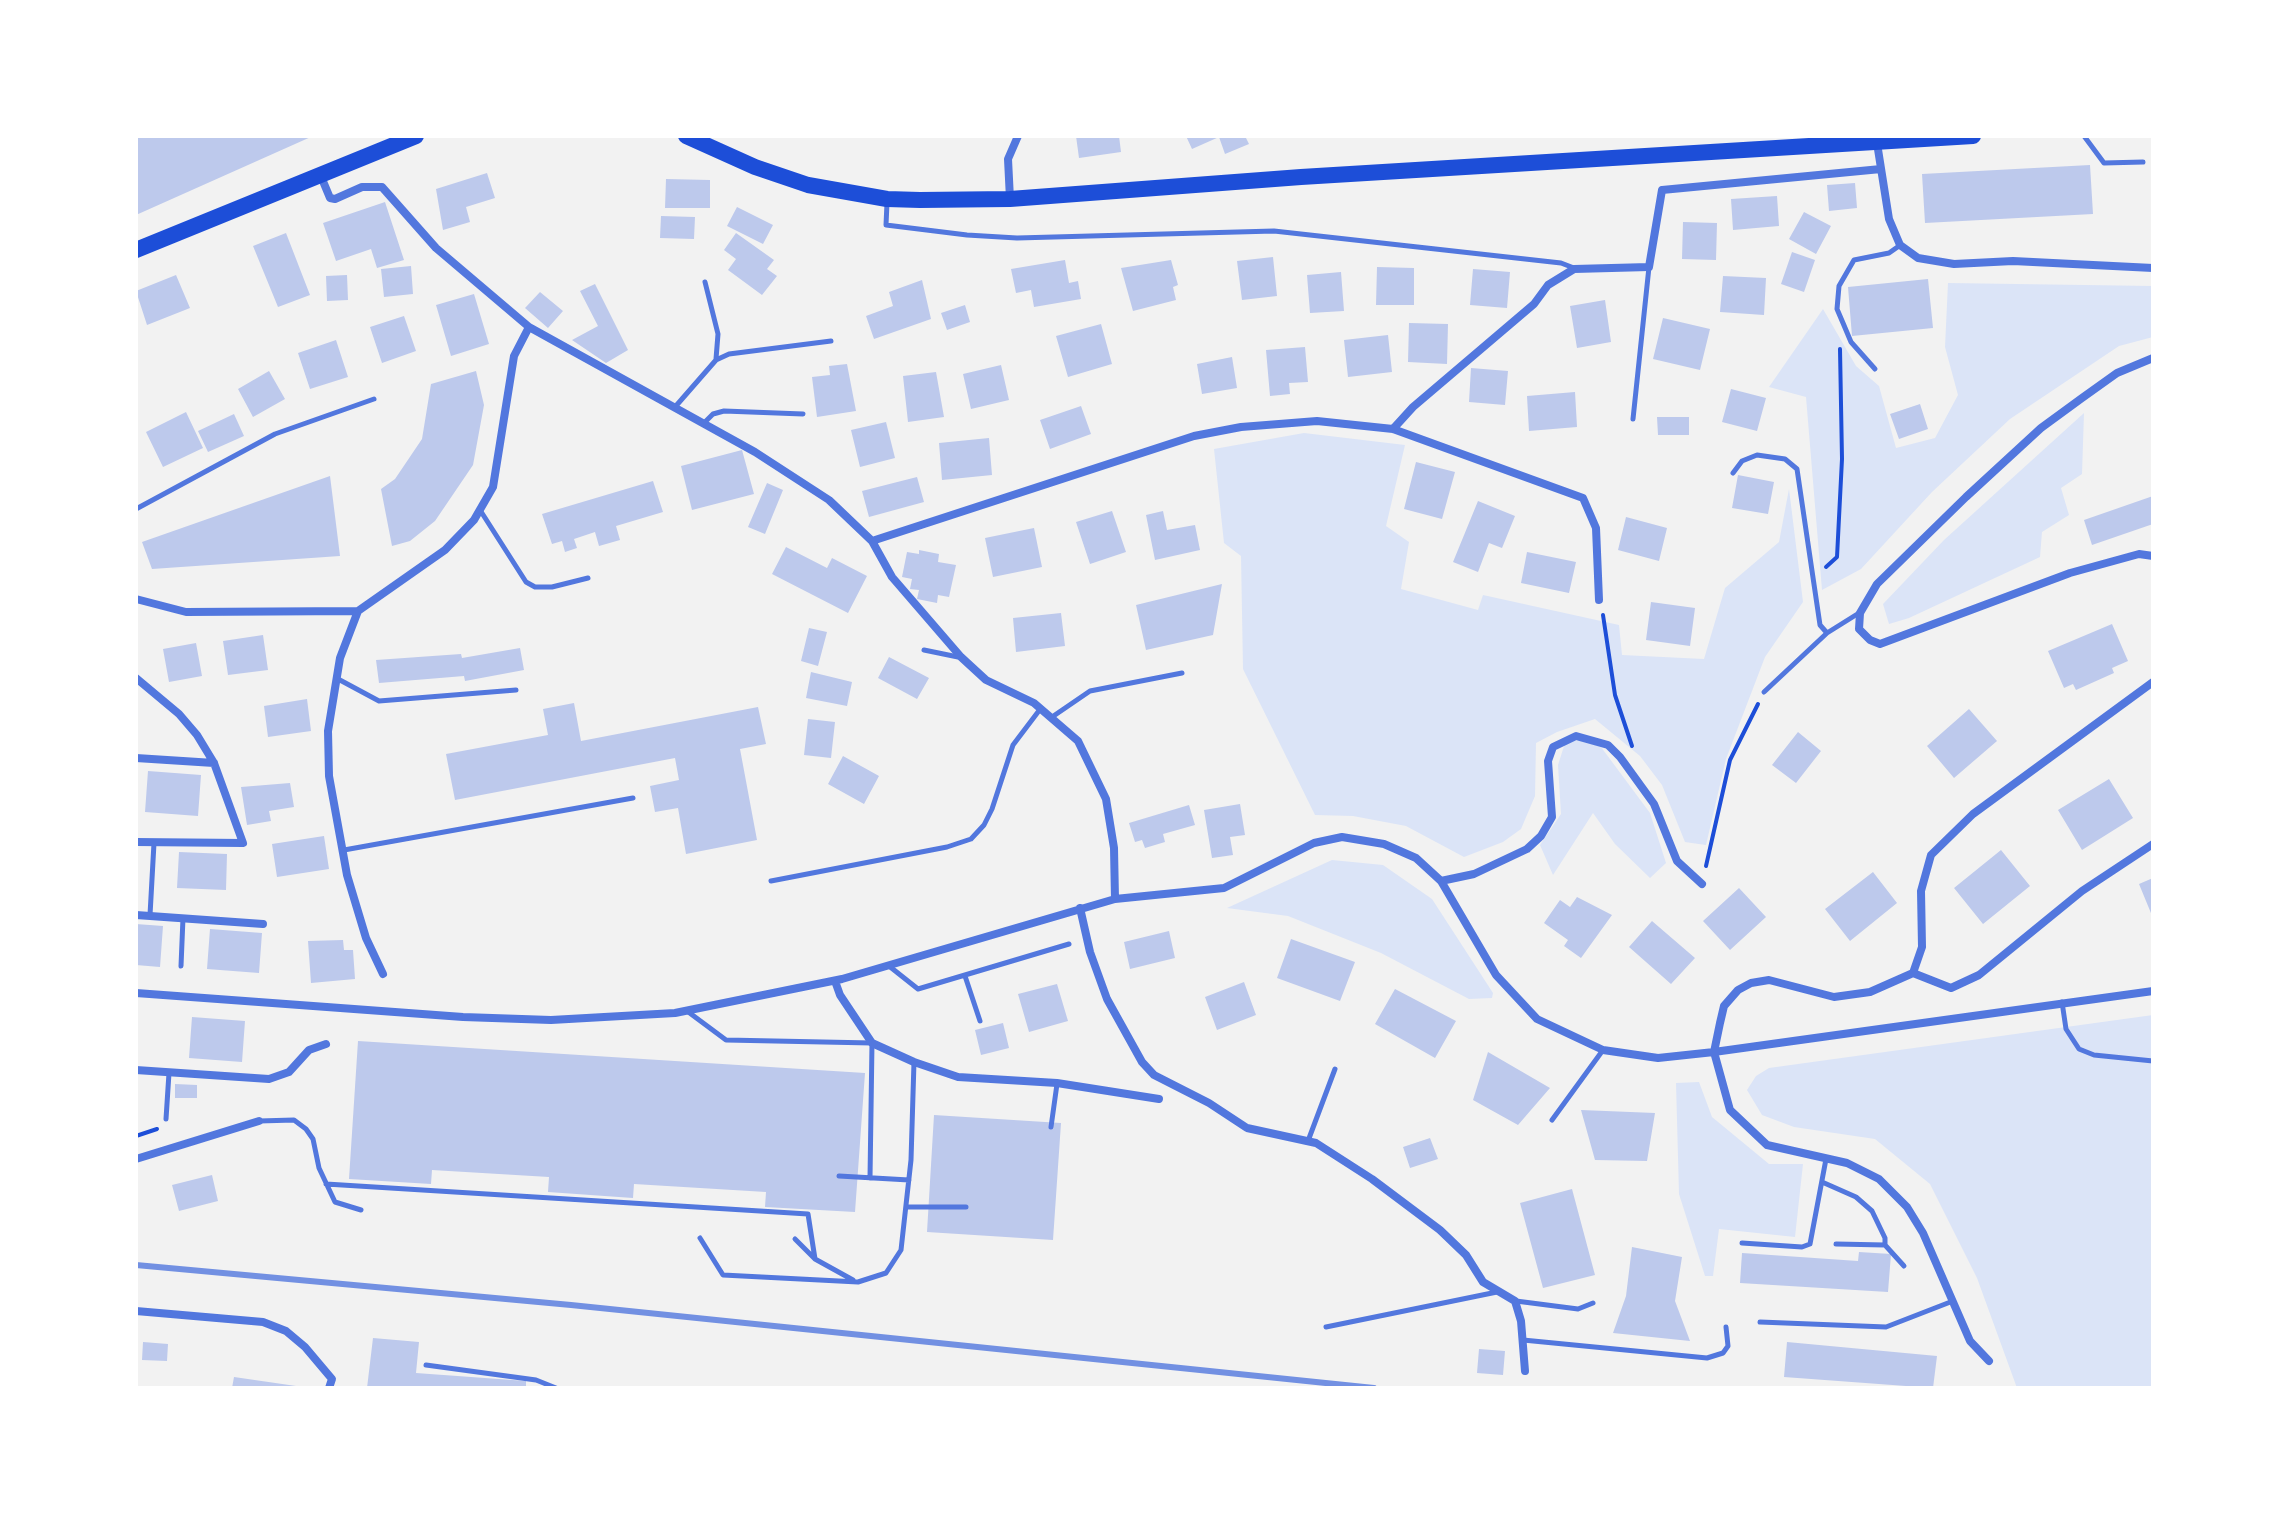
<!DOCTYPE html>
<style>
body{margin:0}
#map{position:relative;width:2289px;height:1524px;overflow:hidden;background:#f2f2f2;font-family:"Open Sans",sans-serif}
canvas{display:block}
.frame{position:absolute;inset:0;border:138px solid #fff;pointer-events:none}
</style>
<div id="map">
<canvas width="2289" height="1524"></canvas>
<div class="frame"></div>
</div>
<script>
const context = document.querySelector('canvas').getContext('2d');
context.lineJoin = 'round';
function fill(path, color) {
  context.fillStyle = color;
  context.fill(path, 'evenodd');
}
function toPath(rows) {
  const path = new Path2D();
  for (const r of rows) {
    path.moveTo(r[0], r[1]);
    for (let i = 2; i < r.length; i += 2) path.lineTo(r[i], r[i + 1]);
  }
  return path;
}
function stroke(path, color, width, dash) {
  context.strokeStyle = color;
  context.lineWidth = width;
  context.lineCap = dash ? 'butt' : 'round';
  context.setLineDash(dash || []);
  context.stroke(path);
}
const green = toPath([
 [1948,283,2153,286,2153,337,2119,346,2010,419,1932,492,1861,569,1822,590,1806,397,1769,387,1823,309,1856,366,1879,386,1896,448,1935,438,1958,395,1945,347],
 [2084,413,2082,474,2061,488,2069,515,2042,532,2040,557,1909,618,1889,624,1883,604,1944,540],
 [1304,433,1405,445,1386,526,1409,542,1401,589,1478,610,1483,595,1619,625,1622,655,1704,659,1725,588,1779,542,1789,489,1803,602,1765,657,1726,759,1706,845,1685,842,1662,785,1640,756,1595,719,1557,732,1536,743,1535,796,1521,829,1503,842,1464,857,1406,826,1353,816,1315,815,1243,669,1241,556,1224,543,1214,449],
 [1580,740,1601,747,1650,813,1666,863,1650,878,1615,844,1593,813,1553,875,1540,845,1561,814,1558,765,1565,743],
 [1332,860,1383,865,1432,899,1493,993,1492,998,1469,999,1381,953,1288,916,1227,908],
 [2153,1015,2153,1388,2017,1388,1977,1278,1930,1184,1875,1139,1794,1127,1762,1115,1747,1090,1756,1076,1769,1068],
 [1699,1082,1712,1117,1769,1164,1803,1164,1795,1237,1719,1229,1713,1276,1705,1276,1679,1194,1676,1083]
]);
const building = toPath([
 [136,136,313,136,136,215],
 [1076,136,1119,136,1121,152,1079,158],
 [1186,136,1245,136,1249,144,1225,154,1219,137,1192,149],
 [2090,165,2093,214,1925,223,1922,174],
 [487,173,495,198,466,207,470,222,443,230,436,189],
 [666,179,710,180,710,208,665,208],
 [1855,183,1857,208,1829,211,1827,185],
 [1777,196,1779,226,1733,230,1731,199],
 [385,202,404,260,377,268,371,249,336,261,323,223],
 [737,207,773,225,763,244,727,226],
 [1804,212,1831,226,1816,254,1789,239],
 [661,216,695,217,694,239,660,238],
 [1683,222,1717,223,1716,260,1682,259],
 [286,233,310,295,278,307,253,246],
 [736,233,774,260,767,269,777,276,762,295,728,270,736,259,724,250],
 [1792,252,1815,260,1804,292,1781,284],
 [1273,257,1277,296,1242,300,1237,261],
 [1065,260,1069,283,1078,281,1081,299,1034,307,1031,290,1016,293,1011,269],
 [1171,260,1178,285,1173,287,1176,300,1133,311,1121,268],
 [411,266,413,294,384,297,381,269],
 [1377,267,1414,268,1414,305,1376,305],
 [1473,269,1510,272,1507,308,1470,305],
 [1341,272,1344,311,1310,313,1307,275],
 [176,275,190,308,147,325,136,291],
 [347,275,348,300,327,301,326,276],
 [1723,276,1766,278,1764,315,1720,312],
 [1928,279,1933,328,1852,336,1848,287],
 [922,280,931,319,874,339,866,316,893,306,889,292],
 [595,284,628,350,606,363,572,340,598,326,580,291],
 [540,292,563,311,548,328,525,308],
 [474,294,489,344,451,356,436,305],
 [1605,300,1611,342,1577,348,1570,306],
 [965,305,970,322,947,330,941,313],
 [404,316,416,351,382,363,370,327],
 [1663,318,1710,329,1700,370,1653,359],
 [1409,323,1448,324,1447,364,1408,362],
 [1101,324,1112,364,1068,377,1056,336],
 [1388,335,1392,372,1348,377,1344,340],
 [336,340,348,377,310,389,298,353],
 [1305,347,1308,382,1289,383,1290,394,1270,396,1266,350],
 [1232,357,1237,388,1202,394,1197,364],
 [847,364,856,411,817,417,812,377,830,375,829,366],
 [1001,365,1009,400,971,409,963,374],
 [1471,368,1508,371,1505,405,1469,402],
 [269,371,285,399,253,417,238,389],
 [476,371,484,405,473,465,435,521,410,541,392,546,381,489,395,479,422,439,431,384],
 [936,372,944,417,908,422,903,376],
 [1731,389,1766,398,1757,431,1722,422],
 [1575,392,1577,427,1529,431,1527,396],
 [1920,404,1928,429,1899,439,1890,414],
 [1081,406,1091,434,1050,449,1040,420],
 [186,412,203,448,163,467,146,432],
 [234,414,244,436,208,452,198,431],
 [1657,417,1689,417,1689,435,1658,435],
 [886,422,895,458,860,467,851,430],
 [989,438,992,475,942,480,939,443],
 [742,450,754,494,692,510,681,466],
 [1416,462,1455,472,1442,519,1404,509],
 [1738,475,1774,482,1768,514,1732,508],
 [330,476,340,556,152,569,142,542],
 [917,477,924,502,869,517,862,491],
 [653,481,663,512,616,526,620,540,599,546,595,532,574,539,577,548,565,552,562,541,552,544,542,514],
 [767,483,783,490,765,534,748,527],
 [2153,496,2153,524,2092,545,2084,520],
 [1478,501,1515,516,1502,548,1489,543,1478,572,1453,562],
 [1112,511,1126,552,1090,564,1076,522],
 [1163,511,1167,530,1195,525,1200,550,1155,560,1146,515],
 [1626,517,1667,528,1659,561,1618,550],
 [1034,528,1042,567,993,577,985,538],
 [786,547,827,568,832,558,867,576,848,613,772,574],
 [919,550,939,554,938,562,956,565,949,597,938,595,937,603,917,599,919,590,910,589,912,579,902,577,907,552,919,554],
 [1527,552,1576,562,1569,593,1521,583],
 [1222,584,1213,635,1146,650,1136,605],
 [1651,602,1695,608,1690,646,1646,640],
 [1061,613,1065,646,1016,652,1013,618],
 [2112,624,2128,661,2112,668,2114,673,2076,690,2073,684,2064,688,2048,651],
 [809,628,827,632,818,666,801,661],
 [263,635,268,670,228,675,223,641],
 [196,643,202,676,169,682,163,649],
 [520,648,524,670,465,681,464,676,379,683,376,660,461,654,462,658],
 [889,657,929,678,917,699,878,678],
 [811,672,852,682,847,706,806,698],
 [307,699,311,731,268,737,264,706],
 [574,703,581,741,758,707,766,744,740,749,757,840,686,854,678,808,655,812,650,786,679,780,675,758,455,800,446,754,548,735,543,709],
 [1969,709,1997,741,1954,778,1927,746],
 [808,719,835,722,831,758,804,755],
 [1798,732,1821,751,1796,783,1772,765],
 [843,756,879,776,864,804,828,784],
 [148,771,201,775,198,816,145,812],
 [2109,779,2133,818,2082,850,2058,810],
 [290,783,294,807,269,811,271,821,247,825,241,787],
 [1240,804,1245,835,1230,837,1233,855,1212,858,1204,810],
 [1189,805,1195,825,1163,834,1165,842,1145,848,1142,840,1135,842,1129,823],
 [324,836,329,869,277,877,272,844],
 [2001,850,2030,886,1983,924,1954,888],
 [179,852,227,854,226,890,177,888],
 [1873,872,1897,903,1850,941,1825,909],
 [2153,878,2153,918,2139,884],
 [1739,888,1766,917,1730,950,1703,921],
 [1577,897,1612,915,1581,958,1564,946,1568,940,1544,923,1560,900,1570,907],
 [1652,921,1695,958,1671,984,1629,947],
 [136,924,163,926,160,967,136,965],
 [210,929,262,933,259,973,207,969],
 [1169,931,1175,958,1130,969,1124,942],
 [1291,939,1355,962,1340,1001,1277,978],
 [343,940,344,950,353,950,355,979,311,983,308,941],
 [1244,982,1256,1015,1217,1030,1205,997],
 [1057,984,1068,1021,1029,1032,1018,994],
 [1395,989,1456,1021,1435,1058,1375,1024],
 [192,1017,245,1021,242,1062,189,1058],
 [1003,1023,1009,1048,981,1055,975,1030],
 [358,1041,865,1073,855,1212,765,1207,766,1192,634,1184,633,1198,548,1192,549,1177,432,1170,431,1184,349,1179],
 [1488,1052,1550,1088,1518,1125,1473,1100],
 [175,1084,197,1085,197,1098,175,1098],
 [1581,1110,1655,1113,1647,1161,1595,1160],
 [934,1115,1061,1123,1053,1240,927,1232],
 [1430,1138,1438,1159,1410,1168,1403,1147],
 [212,1175,218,1201,179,1211,172,1185],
 [1572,1189,1595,1275,1543,1288,1520,1203],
 [1632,1247,1682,1257,1675,1301,1690,1341,1613,1333,1626,1296],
 [1859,1252,1891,1254,1888,1292,1740,1283,1742,1253,1858,1261],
 [373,1338,419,1342,416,1373,526,1381,526,1388,367,1388],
 [143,1342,168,1344,167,1361,142,1360],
 [1787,1342,1937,1356,1933,1388,1784,1377],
 [1479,1349,1505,1351,1503,1375,1477,1373],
 [234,1377,296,1386,296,1388,232,1388]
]);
const path = toPath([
 [1826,567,1837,557,1842,459,1840,349],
 [1603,615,1615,695,1632,746],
 [1706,866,1730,760,1758,704],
 [136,1136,157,1129]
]);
const service = toPath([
 [2084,136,2104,163,2143,162],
 [887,203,886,225,967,235,1017,238,1274,231,1561,263,1574,268],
 [705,282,718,334,716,359],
 [1875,369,1851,342,1843,323,1837,309,1839,286,1854,260,1889,253,1899,246],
 [675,407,716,360,729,354,831,341],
 [1633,419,1649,267],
 [704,423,713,414,724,411,803,414],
 [1733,473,1742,461,1757,455,1785,459,1797,469,1820,625,1827,633,1859,613],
 [136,509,275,434,374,399],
 [480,510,526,582,535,587,552,587,588,578],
 [924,650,958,657],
 [338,679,379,701,516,690],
 [1764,692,1827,633],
 [1052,717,1090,691,1182,673],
 [344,850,633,798],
 [771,881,947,847,971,839,984,825,992,809,1013,745,1041,708],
 [150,915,154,843],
 [181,966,183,918],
 [889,966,918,989,1069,944],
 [965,976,980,1021],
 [2062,1002,2066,1029,2079,1049,2094,1055,2153,1061],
 [687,1011,726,1040,872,1043,870,1178],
 [166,1119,169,1073],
 [1552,1120,1603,1050],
 [259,1121,294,1120,306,1129,313,1139,319,1168,335,1202,361,1210],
 [1051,1127,1057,1084],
 [1308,1141,1335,1069],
 [839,1176,909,1180],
 [1822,1182,1856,1197,1872,1211,1885,1238,1885,1245,1836,1244],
 [326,1184,808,1214,815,1259],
 [906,1207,966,1207],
 [700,1238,723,1275,858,1282,886,1273,901,1250,911,1160,914,1062],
 [795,1239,815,1259,853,1280],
 [1742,1243,1802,1247,1810,1244,1826,1159],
 [1885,1245,1904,1266],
 [1516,1301,1578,1309,1593,1303],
 [1760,1322,1886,1327,1953,1301],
 [1326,1327,1497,1292],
 [1523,1340,1707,1358,1723,1353,1728,1346,1726,1327],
 [426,1365,536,1380,556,1388]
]);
const minor = toPath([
 [1877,143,1889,219,1900,245,1918,258,1954,264,2013,261,2153,268],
 [320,174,330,198,335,199,362,187,382,187,436,248,529,327,755,452,829,500,872,541,892,577,961,657,986,680,1034,703,1078,741,1106,799,1114,848,1115,899],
 [1010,199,1008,159,1018,136],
 [2153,358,2117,373,2082,398,2041,428,1966,497,1877,584,1860,613,1859,629,1870,640,1880,644,2070,573,2139,554,2153,556],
 [1393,429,1413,407,1534,304,1548,285,1574,269,1649,267,1662,190,1881,169],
 [872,541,1194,436,1241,427,1317,421,1393,429,1583,498,1596,528,1599,600],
 [136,599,186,612,358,611],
 [136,678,179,714,197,735,214,763,243,843,136,842],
 [136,758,214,763],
 [1441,881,1474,874,1527,849,1541,836,1552,817,1548,761,1553,747,1576,736,1608,745,1620,757,1654,804,1677,861,1702,884],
 [1080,908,1090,952,1107,999,1142,1062,1154,1075,1209,1103,1247,1128,1316,1143,1372,1179,1440,1230,1466,1255,1483,1282,1515,1301,1521,1321,1525,1371],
 [136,915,263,924],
 [1913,973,1951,988,1979,975,2082,891,2153,844],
 [383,974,366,938,347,875,329,776,328,731,340,658,358,611,445,550,474,520,493,487,514,356,529,327],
 [835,981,840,995,872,1043,914,1062,958,1077,1057,1083,1159,1099],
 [136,993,463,1017,551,1020,675,1013,842,979,1115,899,1224,888,1314,843,1342,837,1384,844,1416,858,1441,881,1496,975,1537,1019,1603,1050,1658,1058,1714,1052,2153,991],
 [136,1070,269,1079,289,1072,309,1050,326,1044],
 [136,1159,259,1121],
 [136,1311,263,1322,286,1331,305,1347,332,1379,329,1388],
 [1989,1361,1970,1341,1923,1233,1907,1207,1879,1179,1847,1163,1767,1145,1730,1110,1714,1052,1720,1023,1724,1006,1738,990,1751,983,1769,980,1834,997,1870,992,1913,973,1922,947,1921,891,1931,855,1973,814,2153,682]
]);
const primary = toPath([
 [686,136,755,167,808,185,887,199,920,200,1010,199,1301,177,1973,136],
 [136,250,416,136]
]);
const rail = toPath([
 [136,1265,571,1305,1374,1388]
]);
fill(green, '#dbe4f7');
fill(building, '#bdc9ec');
stroke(path, '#1d4ed8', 4);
stroke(service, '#5277de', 5);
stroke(minor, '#5277de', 8);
stroke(primary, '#1d4ed8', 16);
stroke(rail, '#7290e2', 6);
</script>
